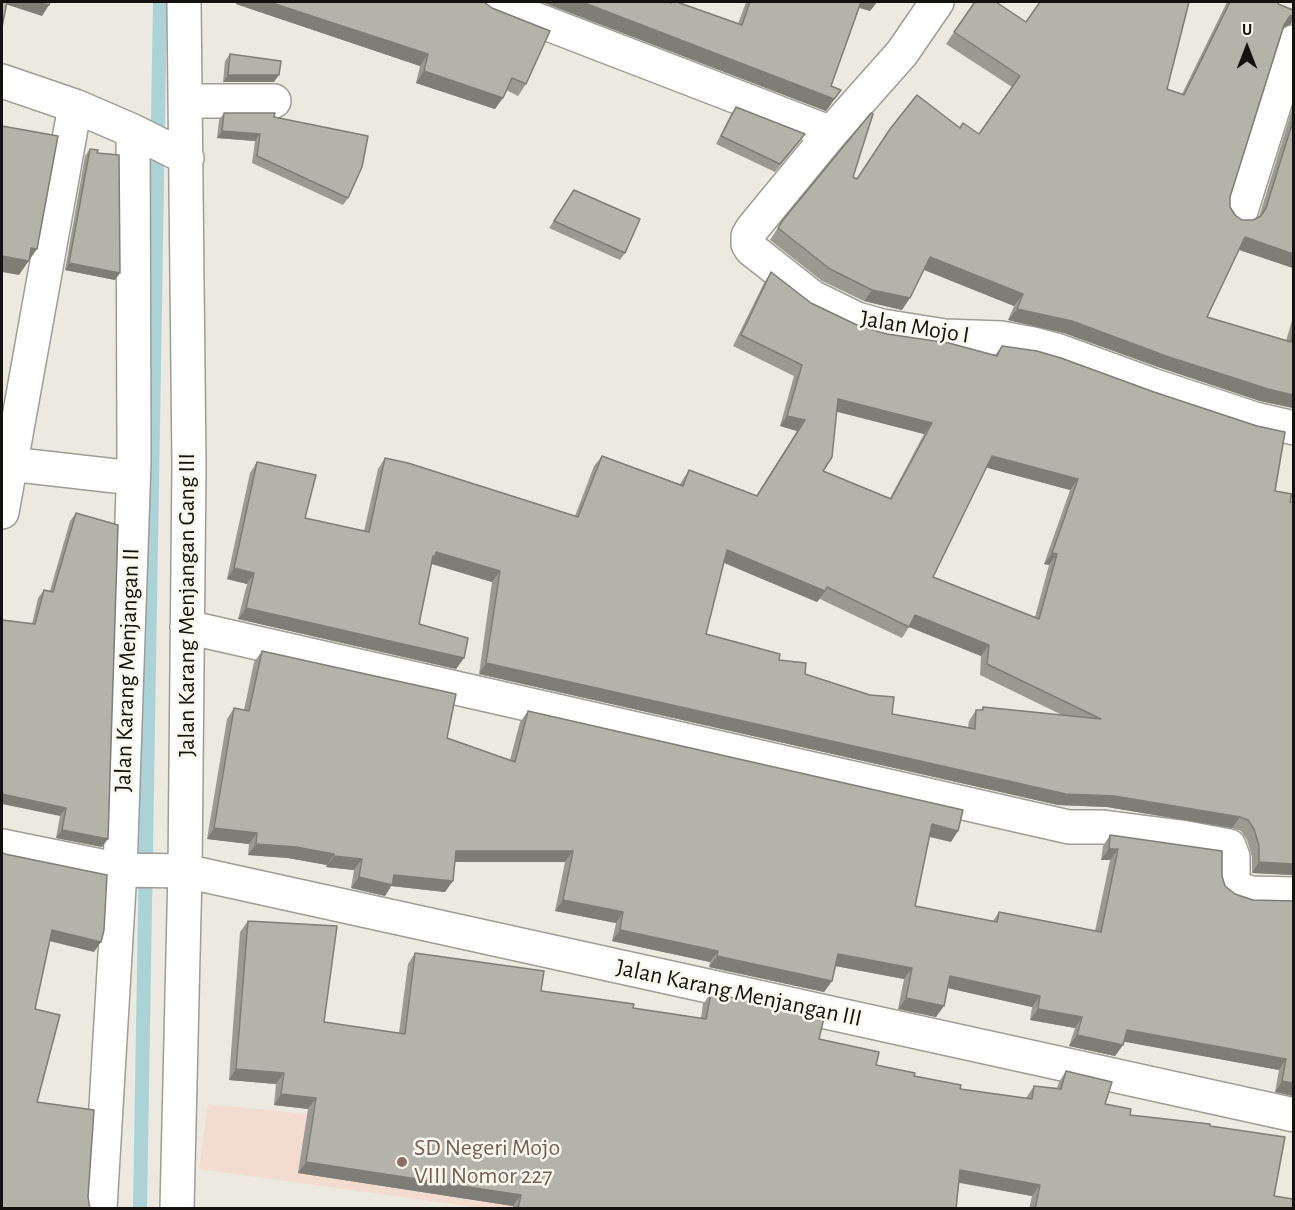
<!DOCTYPE html>
<style>
body{margin:0}
#map{position:relative;width:1295px;height:1210px;overflow:hidden;background:#eceae0;font-family:"Alegreya Sans",sans-serif}
canvas{display:block}
.frame{position:absolute;inset:0;border:3px solid #13120f;pointer-events:none}
.north{position:absolute;left:1217px;top:18px;width:60px;height:60px;-webkit-text-stroke:4px #faf8ed;paint-order:stroke;rotate:0deg;font-size:16px;font-weight:700;line-height:24px;text-align:center;color:#13120f}
.north::after{content:'';display:block;margin:auto;width:21px;height:27px;background:#13120f;clip-path:polygon(50% 0,100% 100%,50% 72%,0 100%)}
</style>
<div id="map">
<canvas width="1295" height="1210"></canvas>
<div class="frame"></div>
<div class="north">U</div>
</div>
<script>
const context = document.querySelector('canvas').getContext('2d');
context.lineJoin = 'round';
function fill(path, color) {
  context.fillStyle = color;
  context.fill(path, 'evenodd');
}
function toPath(rows) {
  const path = new Path2D();
  for (const r of rows) {
    path.moveTo(r[0], r[1]);
    for (let i = 2; i < r.length; i += 2) path.lineTo(r[i], r[i + 1]);
  }
  return path;
}
function stroke(path, color, width, dash) {
  context.strokeStyle = color;
  context.lineWidth = width;
  context.lineCap = dash ? 'butt' : 'round';
  context.setLineDash(dash || []);
  context.stroke(path);
}
function drawText(font, color, halo, rows, align = 'center') {
  context.font = font + ' "Alegreya Sans",sans-serif';
  context.lineWidth = 5;
  context.setLineDash([]);
  context.textBaseline = 'middle';
  context.strokeStyle = halo;
  context.fillStyle = color;
  for (const [text, x, y, turn = 0] of rows) {
    context.save();
    context.translate(x, y);
    context.rotate((+turn || 0) * Math.PI / 180);
    context.textAlign = isNaN(turn) ? turn : align;
    if (halo) context.strokeText(text, 0, 0);
    context.fillText(text, 0, 0);
    context.restore();
  }
}
const education = toPath([
 [208,1104,308,1114,676,1208,481,1208,199,1169]
]);
const stream = toPath([
 [140,1208,160,2]
]);
const minor = toPath([
 [491,2,831,133],
 [937,2,902,53,831,133,752,229,748,236,748,244,751,249,812,297,857,319,882,326,945,336,1001,338,1033,344,1059,351,1152,385,1255,419,1294,428],
 [2,81,75,106,133,131,187,158],
 [185,101,274,101],
 [1240,214,1294,42],
 [10,464,133,478],
 [2,512,75,106],
 [187,627,1069,827,1103,827,1181,837,1229,846,1233,857,1233,887,1251,893,1294,894],
 [2,846,120,870,185,871,1294,1115],
 [100,1208,120,870,134,461,133,131],
 [177,1208,185,871,189,465,184,2]
]);
const wall = toPath([
 [237,2,484,2,526,84,518,96,506,90,495,109,416,83,420,66,236,4],
 [542,2,667,2,670,3,671,2,677,2,738,24,746,2,877,2,870,11,859,8,831,86,841,90,826,111],
 [974,2,1026,22,1167,89,1182,94,1227,2,1279,2,1278,4,1291,24,1284,27,1230,197,1230,207,1235,215,1242,220,1253,220,1259,217,1293,106,1293,268,1239,250,1207,317,1286,341,1293,317,1293,408,1260,401,1158,367,1064,333,1008,320,1014,306,924,270,902,310,864,301,822,281,770,240,783,220,856,178,960,128,979,134,1012,87,946,44],
 [230,54,274,82,223,82,225,61],
 [736,107,800,141,775,172,716,144,731,114],
 [224,113,274,117,348,198,343,205,252,163,255,141,217,138,219,120],
 [90,149,97,153,115,280,65,270,85,156],
 [574,190,625,253,620,260,549,228],
 [771,272,811,303,859,326,887,334,995,355,1002,346,1275,491,1290,502,1293,875,1252,873,1252,857,1247,840,1241,831,1232,828,1107,807,1058,805,479,674,492,582,431,564,419,624,464,658,456,669,238,619,247,584,227,579,250,473,257,462,305,518,364,531,378,469,385,458,575,516,594,466,602,456,680,484,689,470,756,496,797,431,780,426,794,376,733,346,764,283],
 [837,411,924,434,890,498,823,471],
 [986,467,1070,490,1044,564,1049,565,1035,617,933,577],
 [724,563,817,602,820,599,902,638,909,627,981,656,980,675,1062,715,983,707,981,710,976,710,969,721,968,727,892,714,805,674,779,660,706,634],
 [76,513,102,847,56,838,60,816,32,624,38,598,44,590,50,591,70,521],
 [262,651,447,738,510,760,520,722,528,711,951,842,929,837,915,906,993,921,999,912,1095,931,1110,860,1101,860,1103,846,1110,835,1222,876,1225,886,1235,894,1253,900,1293,1096,1275,1092,1279,1070,1124,1041,1123,1045,1115,1056,1069,1046,1075,1028,1030,1020,1032,1007,948,988,936,1017,898,1009,904,979,835,966,832,981,824,992,709,967,710,962,612,941,616,923,555,911,565,862,455,862,445,892,391,886,385,896,351,888,354,870,326,867,327,865,288,858,248,855,249,844,207,839,227,719,234,708,244,710,254,662],
 [248,921,324,1022,399,1033,408,964,415,953,541,991,633,1008,701,1018,703,1004,711,993,819,1039,876,1065,960,1089,1026,1098,1034,1086,1057,1088,1059,1082,1066,1071,1105,1104,1130,1115,1210,1126,1274,1196,1293,1209,1029,1209,1032,1196,959,1183,956,1209,512,1209,513,1206,298,1173,308,1109,274,1105,276,1084,229,1080,240,932]
]);
const shadedWall = toPath([
 [2,2,38,2,49,5,42,16,2,3],
 [238,2,269,2,428,54,420,66,236,4],
 [542,2,582,2,841,90,826,111],
 [859,2,877,2,870,11,855,6],
 [1293,15,1293,20,1291,24,1282,28,1290,16],
 [424,71,503,98,495,109,416,83],
 [228,75,279,75,274,82,223,82],
 [222,131,260,134,255,141,217,138],
 [1245,237,1293,254,1293,268,1237,249],
 [31,248,37,249,19,275,2,272,2,256],
 [930,257,1023,294,1014,306,922,269],
 [69,263,120,273,115,280,65,270],
 [872,290,910,298,902,310,864,301],
 [1017,309,1072,321,1293,395,1293,408,1260,401,1158,367,1064,333,1008,320],
 [838,399,932,423,924,434,830,410],
 [787,416,805,420,797,431,780,426],
 [992,456,1078,479,1070,490,984,467],
 [727,550,825,591,817,602,720,561],
 [436,552,500,571,492,582,430,563,427,567],
 [1052,553,1057,554,1049,565,1044,564],
 [234,568,254,573,247,584,227,579],
 [246,608,464,658,456,669,238,619],
 [915,615,989,645,981,656,907,626],
 [486,663,1114,796,1240,817,1232,828,1107,807,1058,805,479,674],
 [2,794,66,808,60,816,2,804],
 [932,824,958,831,951,842,924,835],
 [214,828,257,833,249,844,207,839],
 [62,830,108,839,102,847,56,838],
 [256,844,296,847,334,854,327,865,288,858,248,855],
 [1109,849,1118,849,1110,860,1101,860],
 [456,851,573,851,565,862,448,862],
 [334,856,362,859,354,870,326,867],
 [1259,862,1293,864,1293,875,1252,873],
 [394,875,453,881,445,892,391,886,385,896,351,888,359,877],
 [563,900,623,912,616,923,555,911],
 [52,930,101,942,94,952,45,940],
 [620,930,718,951,710,962,612,941],
 [838,954,912,968,904,979,830,965],
 [717,956,832,981,824,992,709,967],
 [950,976,1040,996,1032,1007,943,987],
 [906,998,944,1006,936,1017,898,1009],
 [1038,1009,1082,1017,1075,1028,1030,1020],
 [1127,1030,1286,1059,1279,1070,1120,1041],
 [1077,1035,1123,1045,1115,1056,1069,1046],
 [236,1069,284,1073,276,1084,229,1080],
 [1282,1081,1293,1083,1293,1096,1275,1092],
 [281,1094,316,1098,308,1109,274,1105],
 [306,1162,521,1195,513,1206,298,1173],
 [960,1170,1040,1185,1032,1196,952,1181]
]);
const building = toPath([
 [2,2,7,2,2,27,2,2],
 [38,2,50,2,49,5,38,2],
 [269,2,484,2,492,8,550,31,526,84,512,78,503,98,424,71,428,54,269,2],
 [582,2,667,2,671,3,672,2,677,2,742,25,750,2,861,2,831,86,841,90,834,99,582,2],
 [975,2,996,2,1026,22,1040,2,1189,2,1167,89,1184,95,1230,2,1279,2,1278,4,1293,10,1293,15,1290,16,1284,25,1230,197,1230,207,1235,215,1242,220,1253,220,1261,216,1266,208,1293,121,1293,254,1245,237,1207,317,1291,342,1293,333,1293,395,1268,389,1166,356,1072,321,1017,309,1023,294,930,257,910,298,872,290,830,269,778,228,783,220,871,113,873,114,853,177,857,179,890,129,917,95,960,128,963,123,979,134,1020,76,954,32,975,2],
 [230,54,281,61,279,75,228,75,230,54],
 [736,107,805,134,780,164,721,136,736,107],
 [224,113,275,113,274,117,368,136,362,167,348,198,257,156,260,134,222,131,224,113],
 [2,126,58,136,37,249,31,248,29,261,2,256,2,126],
 [90,149,98,150,97,153,119,155,120,273,69,263,90,149],
 [574,190,640,219,625,253,554,221,574,190],
 [771,272,811,303,859,326,887,334,949,343,997,356,1002,346,1037,351,1061,358,1154,392,1257,426,1285,432,1275,491,1292,494,1290,502,1293,502,1293,864,1259,862,1259,846,1254,829,1248,820,1240,817,1114,796,1066,794,486,663,500,571,436,552,435,556,433,556,419,624,468,638,464,658,246,608,254,573,234,568,257,462,316,475,305,518,369,532,385,458,408,463,578,517,602,456,683,486,689,470,757,496,805,420,787,416,802,365,741,335,771,272],
 [838,399,932,423,891,499,823,471,832,457,838,399],
 [992,456,1078,479,1052,553,1057,554,1039,619,933,577,992,456],
 [727,550,825,591,827,587,909,627,915,615,989,645,987,664,1101,719,983,707,983,710,976,710,975,729,892,714,894,697,870,695,805,674,806,663,779,660,780,654,706,634,727,550],
 [76,513,118,525,108,839,62,830,66,808,2,794,2,620,35,624,44,590,53,592,76,513],
 [262,651,456,694,447,738,515,762,528,711,963,810,958,831,932,824,915,906,997,922,999,912,1101,932,1118,849,1109,849,1110,835,1222,851,1222,876,1225,886,1235,894,1253,900,1293,901,1293,1083,1282,1081,1286,1059,1127,1030,1123,1045,1077,1035,1082,1017,1038,1009,1040,996,950,976,944,1006,906,998,912,968,838,954,832,981,717,956,718,951,620,930,623,912,563,900,573,851,456,851,453,881,394,875,392,885,359,877,362,859,334,856,334,854,296,847,256,844,257,833,214,828,234,708,249,711,262,651],
 [2,852,5,854,107,875,104,930,101,942,52,930,35,1009,60,1015,37,1102,94,1110,88,1197,90,1209,2,1209,2,852],
 [248,921,337,926,324,1022,405,1034,415,953,544,971,541,991,634,1004,633,1008,706,1019,711,993,824,1018,819,1039,879,1052,876,1065,915,1073,914,1076,961,1085,960,1089,1032,1099,1034,1086,1061,1089,1066,1071,1112,1082,1105,1104,1131,1109,1130,1115,1210,1124,1210,1126,1285,1137,1274,1196,1293,1199,1293,1209,1035,1209,1040,1185,960,1170,956,1209,518,1209,521,1195,306,1162,316,1098,281,1094,284,1073,236,1069,248,921]
]);
const markers = [
 [402,1162,6,"#8d6e63"]
];
const streetNames = [
 ["Jalan Mojo I",915,327,9],
 ["Jalan Karang Menjangan Gang III",187,605,-90],
 ["Jalan Karang Menjangan II",127,670,-88],
 ["Jalan Karang Menjangan III",739,993,12]
];
const educationNames = [
 ["SD Negeri Mojo",414,1148],
 ["VIII Nomor 227",414,1176]
];
fill(education, '#f2dbcf');
stroke(stream, '#abd2d6', 14);
stroke(minor, '#9e9c93', 36);
stroke(minor, '#fff', 33);
fill(wall, '#9b9a91');
fill(shadedWall, '#7e7d76');
fill(building, '#b4b3a9');
stroke(building, '#7e7d76', 1.5);
for (const [x, y, r, color] of markers) {
  const dot = new Path2D();
  dot.arc(x, y, r, 0, 2 * Math.PI);
  context.fillStyle = color;
  context.fill(dot);
  stroke(dot, '#faf8ed', 2);
}
drawText('24px', '#13120f', '#faf8ed', streetNames);
drawText('24px', '#785e54', '#faf8ed', educationNames, 'left');
</script>
